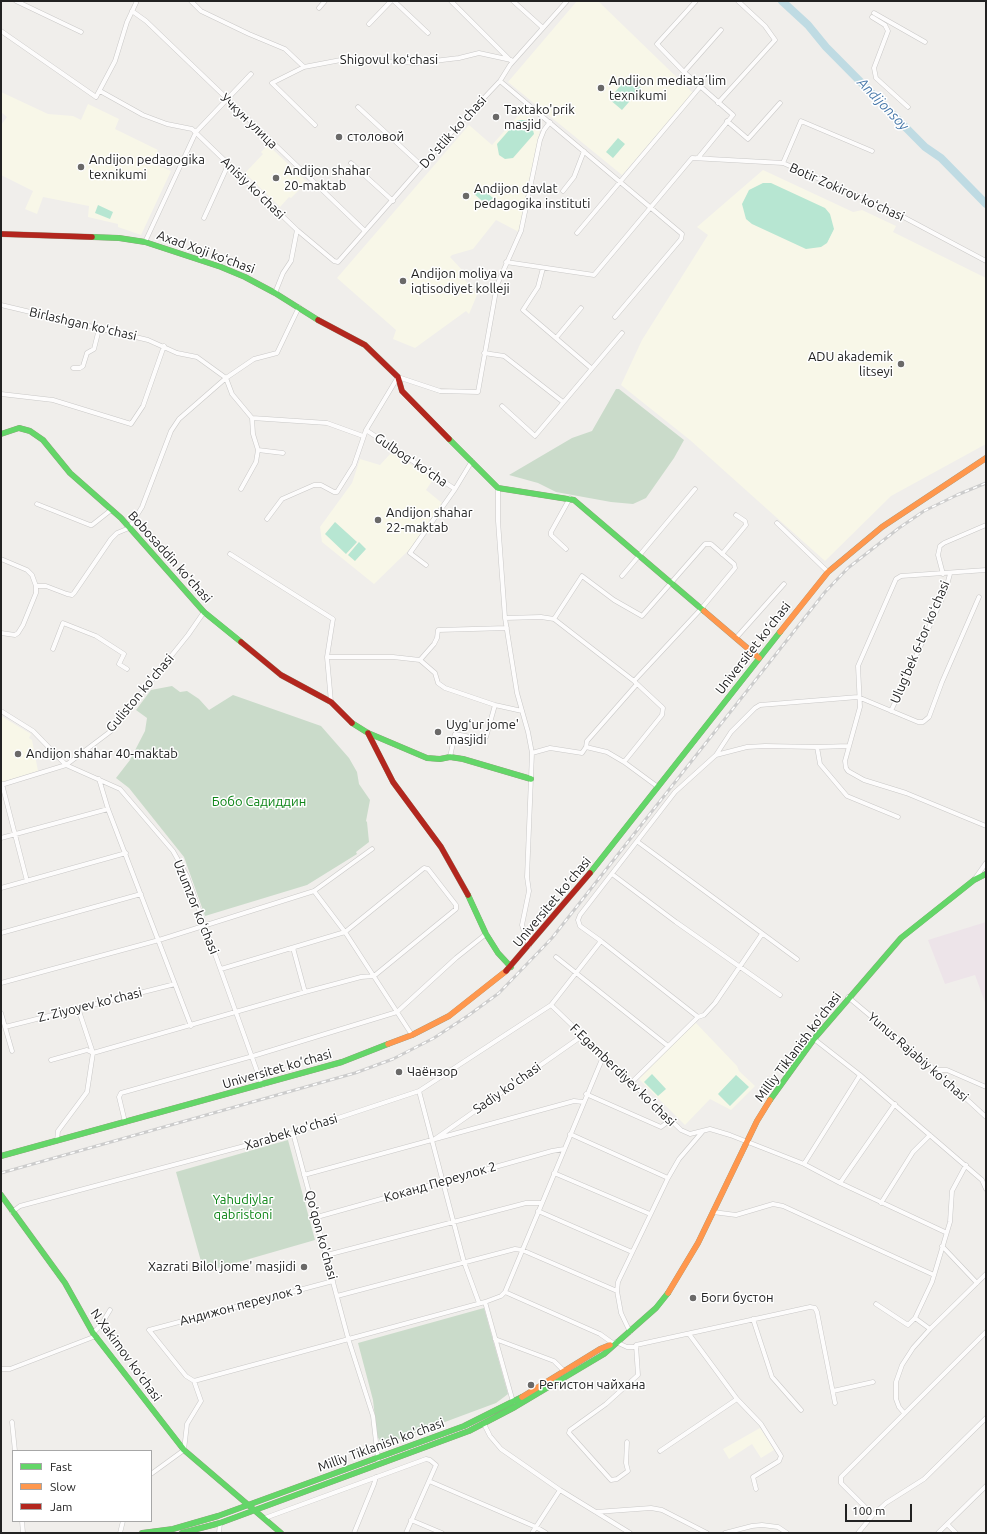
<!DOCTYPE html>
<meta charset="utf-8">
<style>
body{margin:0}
#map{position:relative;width:987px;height:1534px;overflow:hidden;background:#f0eeeb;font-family:Ubuntu,sans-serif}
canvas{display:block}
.frame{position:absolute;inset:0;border:2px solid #222;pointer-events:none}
.legend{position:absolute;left:12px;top:1450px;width:140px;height:72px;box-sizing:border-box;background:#fff;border:1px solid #a7a7a7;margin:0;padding:5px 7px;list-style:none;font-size:12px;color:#222}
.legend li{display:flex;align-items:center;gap:8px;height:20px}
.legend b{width:20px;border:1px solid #a7a7a7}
.scale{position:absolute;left:845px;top:1504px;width:67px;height:18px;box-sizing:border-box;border:2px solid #222;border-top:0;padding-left:5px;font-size:12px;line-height:14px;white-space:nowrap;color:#222;-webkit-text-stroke:3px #fff;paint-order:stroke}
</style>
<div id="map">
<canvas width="987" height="1534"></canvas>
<div class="frame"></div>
<ul class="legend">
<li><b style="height:5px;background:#63d668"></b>Fast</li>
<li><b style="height:5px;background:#ff974d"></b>Slow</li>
<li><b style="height:5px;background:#b3261e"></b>Jam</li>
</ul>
<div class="scale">100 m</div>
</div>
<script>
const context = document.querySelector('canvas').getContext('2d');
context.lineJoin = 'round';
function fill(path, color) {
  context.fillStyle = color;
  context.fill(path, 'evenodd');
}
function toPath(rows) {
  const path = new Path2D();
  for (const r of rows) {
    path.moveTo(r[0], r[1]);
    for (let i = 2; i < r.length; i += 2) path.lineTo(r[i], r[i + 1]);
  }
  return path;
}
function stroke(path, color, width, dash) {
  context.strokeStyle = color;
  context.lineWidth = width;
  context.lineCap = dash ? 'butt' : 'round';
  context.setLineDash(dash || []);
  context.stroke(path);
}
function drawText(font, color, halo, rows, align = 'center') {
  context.font = font + ' Ubuntu,sans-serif';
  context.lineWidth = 3;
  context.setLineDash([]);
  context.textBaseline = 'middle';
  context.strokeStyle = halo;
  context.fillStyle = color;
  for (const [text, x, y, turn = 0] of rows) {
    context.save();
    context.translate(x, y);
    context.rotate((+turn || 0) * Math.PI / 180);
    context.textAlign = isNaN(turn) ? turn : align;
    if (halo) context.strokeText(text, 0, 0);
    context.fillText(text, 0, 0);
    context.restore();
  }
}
const industrial = toPath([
 [986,922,986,1005,975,975,945,984,928,940]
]);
const education = toPath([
 [577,1,598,1,693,93,622,175,508,82],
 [1,92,48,114,73,116,81,120,88,104,119,119,115,129,158,150,152,163,171,171,141,235,118,227,118,224,88,217,89,206,43,197,37,214,25,209,33,191,1,175,1,125,7,117,1,112],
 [523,110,541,125,519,232,496,220,473,249,452,255,450,257,462,270,460,274,477,295,469,314,466,311,415,348,393,339,396,330,337,278,469,125,492,145],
 [268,145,307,182,291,198,289,197,280,207,245,173,263,154,261,152],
 [763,170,853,212,862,210,896,226,893,232,986,278,986,444,891,496,825,561,690,440,621,385,642,340,708,235,697,227],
 [391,453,434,478,426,490,442,503,413,546,374,584,322,542,320,527,352,483,360,459,380,465],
 [1,716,31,734,29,738,32,740,38,771,1,782],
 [695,1022,737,1066,739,1071,755,1086,731,1110,710,1099,685,1125,639,1079],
 [760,1428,774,1450,761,1458,752,1444,729,1459,723,1449]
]);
const cemetery = toPath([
 [616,389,619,389,684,440,674,458,646,498,633,504,611,502,556,492,538,483,509,475,572,438,592,431],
 [172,686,180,692,187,691,199,699,209,710,233,695,321,726,349,758,357,772,359,784,370,800,366,821,367,822,369,842,356,852,357,854,307,885,205,916,184,857,129,788,116,778,130,760,145,731,147,718,136,710,151,690],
 [288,1140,315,1240,204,1272,176,1172],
 [484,1308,508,1394,496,1403,383,1445,377,1436,373,1400,358,1343]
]);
const pitch = toPath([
 [628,77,641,88,622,110,609,99],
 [518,120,525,120,531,123,534,134,513,158,505,159,499,155,497,144],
 [618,138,625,144,613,158,606,152],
 [763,183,771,183,825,208,830,214,834,229,827,243,821,247,806,249,752,224,746,219,742,204,749,190],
 [479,186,493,198,487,205,473,193],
 [98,205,113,212,110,219,95,213],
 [335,522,357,542,346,554,325,534],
 [359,542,366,549,355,561,348,555],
 [652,1074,666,1089,658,1096,644,1082],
 [736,1075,749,1087,730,1106,718,1094]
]);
const river = toPath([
 [782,1,808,25,826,47,925,147,941,158,986,204]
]);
const street = toPath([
 [16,1,81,32],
 [191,1,201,11,249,34,285,49,304,67],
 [394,1,428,33],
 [451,1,510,60],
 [513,1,543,28],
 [696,1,657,44,684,72,733,115,698,158],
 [319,8,325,1],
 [132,11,146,21,365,231],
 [874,13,925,42],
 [872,17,885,25,888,31,874,68,876,78,908,107],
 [369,24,391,1],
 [1,31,96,97,115,61,127,22,136,3],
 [684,72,721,30],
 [500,81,682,234,681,239,615,317],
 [100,91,143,115,167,124,192,129,297,230,334,261,338,262,450,134,500,81,510,65,567,1],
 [718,103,775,40,765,26,738,1],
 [358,107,422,166],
 [727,121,748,139,780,103],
 [315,125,272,83,304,67,346,59,417,63,459,58,479,53,511,60],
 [351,163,393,201],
 [783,163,801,121,872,151],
 [563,191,574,177,584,151],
 [204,218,228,165],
 [577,233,700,87],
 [145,242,196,132,251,74],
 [506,262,594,275,692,158,783,163,894,212,986,261],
 [543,268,538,287,523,310,591,368],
 [275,293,283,273,291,261,297,230],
 [1,305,148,340,177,353,197,357,226,378,232,394,252,418,327,423,363,436],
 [556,338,581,308],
 [484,353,504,356,563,402],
 [73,368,80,368,83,366,87,353,94,349,99,329],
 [1,394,53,400,131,424,143,406,164,346],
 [502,406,535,436,622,333],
 [366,430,455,489],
 [258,450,283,453],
 [498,488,498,521,505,618,517,693,528,732,532,753,527,877,529,891,522,925,529,946],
 [241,489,256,462,258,450,253,434,252,418],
 [37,504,90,525,92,525,111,510],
 [267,519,282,499,314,485,321,485,334,492,337,492,354,465,366,430,398,377,440,391,478,392,497,285,521,231,540,140,544,130,550,122],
 [777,523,828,572],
 [566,549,551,535,551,532,570,498],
 [230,554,333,619,327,657],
 [722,554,746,525,745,521,736,515],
 [1,559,27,570,32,575,36,586],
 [426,565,410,553,455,489,472,461],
 [986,570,901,576,896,579,858,666,860,707,845,761,846,768,848,771,864,780,906,793,986,826],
 [943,574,938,555,940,546,944,543,986,525],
 [622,576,695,489],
 [505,618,541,617,554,619,634,681,663,708,662,715,624,762],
 [554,619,582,576,614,600,642,616,705,544,711,544,734,564,735,568,701,609,634,681],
 [1,633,15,635,18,633,23,625,36,593,36,586,46,586,67,594,72,595,74,593,111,539,117,533,129,528,142,507,171,431,179,419,226,378,254,359,277,353,299,307],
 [736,638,784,584],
 [53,649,63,623,96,636,124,654,119,664,127,669],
 [420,660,434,644,437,638,438,630,507,628],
 [331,702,327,657,393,657,420,660,435,673,438,683,445,688,495,705,522,711],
 [1,711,33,731,66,765,120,789,173,851,187,876,262,1085],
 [891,711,945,592,950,574],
 [849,746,817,747,765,746,747,747,716,755,731,732,755,708,760,705,858,697,918,722,923,722,929,717,942,682,979,597],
 [586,747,587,741,637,684],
 [817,747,820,764,847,796,898,817],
 [532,753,550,748,582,753,586,747,607,752,624,762,658,787],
 [450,757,455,734,481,739,486,737,495,705],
 [99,779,108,809,191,1026],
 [2,784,27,881],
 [1,785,66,765,111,731,188,635,204,612],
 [1,838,108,809],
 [638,842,797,959],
 [612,874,676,922,780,995],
 [974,880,986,863],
 [1,888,126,853],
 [314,891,372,849],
 [1,933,141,894],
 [601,941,580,926,578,920,580,915,675,792,716,755],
 [293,948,305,992],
 [556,957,668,1046],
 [1,983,159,940,314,891,345,932,412,1035],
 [848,997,935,1070,986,1117],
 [551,1005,681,1130,690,1134,710,1129,730,1135,804,1164,840,1183,945,1232],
 [1,1013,12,1051],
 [698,1017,704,1015,715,1003,762,934],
 [5,1027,175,984],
 [814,1039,860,1075,982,1180,986,1189],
 [51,1060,87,1050,93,1053,305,992,361,977,374,976,456,909,456,905,428,869,424,868,345,932,221,969],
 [935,1070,947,1070,986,1087],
 [419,1091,464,1262,479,1303],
 [586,1094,661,1127,669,1121],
 [125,1122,119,1097,121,1093,253,1056,397,1012,456,958,486,934],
 [293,1133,348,1338,373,1416,378,1459],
 [570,1134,668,1178],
 [435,1139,582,1036],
 [57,1141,58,1131,87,1092,93,1053,78,1008],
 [804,1164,860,1075],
 [554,1173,650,1214],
 [304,1175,574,1101,583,1102],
 [840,1183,895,1104],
 [881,1203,913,1152,930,1135],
 [538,1211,632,1252],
 [12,1212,20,1206,293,1133,419,1091,551,1005,601,941,698,1017,631,1083],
 [713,1212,736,1215,773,1204,783,1206,934,1275],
 [317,1217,552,1151,564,1149],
 [942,1246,977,1283],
 [327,1255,526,1203,541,1203],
 [505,1292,600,1334,614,1344],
 [337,1296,515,1249,522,1250,617,1291],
 [485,1302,513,1402],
 [876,1304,908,1325,915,1318,932,1282,950,1222,952,1191,966,1165],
 [915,1318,930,1329],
 [753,1319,772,1377,801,1410],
 [630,1332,621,1313,617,1291,618,1282,668,1178,679,1159,703,1131],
 [93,1333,101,1325,110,1310],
 [689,1334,737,1399,761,1424,781,1456,779,1461,753,1477,756,1489],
 [495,1339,554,1361,564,1371],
 [616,1342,627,1347,635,1347],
 [1,1369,10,1369,96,1336],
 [194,1381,485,1302,501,1296,505,1292,603,1057],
 [833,1391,873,1382],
 [904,1413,899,1407,896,1399,896,1382,902,1365,913,1348,930,1329,986,1274],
 [12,1422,15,1451],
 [484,1424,490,1436,501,1449,560,1490,630,1533],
 [627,1442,626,1463,628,1471,617,1479,611,1480,569,1433,570,1430,606,1404,638,1375,636,1345,810,1307,815,1308,817,1312,835,1403],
 [660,1451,737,1399],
 [151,1474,184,1450,187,1424,201,1401,194,1381,186,1376,149,1330,333,1281],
 [429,1481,536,1527,546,1533],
 [596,1512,651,1508,662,1510,707,1533],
 [873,1515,841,1483,841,1477,986,1332],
 [265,1518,426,1459,430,1460,436,1465,406,1533],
 [411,1520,442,1533],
 [22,1521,23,1533],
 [947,1524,956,1533],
 [120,1533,123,1521],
 [219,1533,220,1523],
 [354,1533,374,1484,376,1477],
 [532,1533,560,1490],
 [725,1533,752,1526,762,1525,778,1527,787,1533],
 [858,1533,873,1515,886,1503,924,1479,986,1418],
 [938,1533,986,1486]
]);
const fast = toPath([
 [92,237,119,238,145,242,221,267,245,277,275,293,318,320],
 [1,434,19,428,30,431,43,440,70,473,121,518,204,612,241,642],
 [449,439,498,488,574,500,704,611],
 [352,723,368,733,427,758,440,759,450,757,463,759,531,779],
 [590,873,780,632],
 [468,895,486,934,498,953,511,967],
 [770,1100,814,1039,901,938,974,880,986,874],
 [1,1156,342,1062,388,1044],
 [1,1195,65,1283,93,1333,184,1450,281,1533],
 [142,1533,173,1529,218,1516,464,1426,522,1397],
 [182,1533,220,1523,469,1431,515,1407,604,1354,656,1308,668,1293]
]);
const slow = toPath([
 [704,611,759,658],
 [780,632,828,572,882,527,986,458],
 [388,1044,412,1035,449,1016,506,971],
 [668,1293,698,1243,757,1121,770,1100],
 [522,1397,600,1349,610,1345]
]);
const jam = toPath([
 [1,234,92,237],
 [318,320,365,345,398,377,402,391,449,439],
 [241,642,281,675,331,702,352,723],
 [368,733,393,782,441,847,468,895],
 [506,971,590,873]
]);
const rail = toPath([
 [1,1173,355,1073,393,1059,434,1038,469,1015,499,993,552,938,825,592,848,568,899,528,924,511,957,495,986,483]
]);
const markers = [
 [601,88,4,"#6a6968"],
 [496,117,4,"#6a6968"],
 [339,137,4,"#6a6968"],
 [81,167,4,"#6a6968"],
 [276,178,4,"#6a6968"],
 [466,196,4,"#6a6968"],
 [403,281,4,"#6a6968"],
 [901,364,4,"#6a6968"],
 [378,520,4,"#6a6968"],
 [438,732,4,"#6a6968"],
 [18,754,4,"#6a6968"],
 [399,1072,4,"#6a6968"],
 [304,1267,4,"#6a6968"],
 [693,1298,4,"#6a6968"],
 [531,1385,4,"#6a6968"]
];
const streetNames = [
 ["Shigovul koʻchasi",389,60],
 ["Учкун улица",249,121,44],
 ["Do'stlik ko'chasi",453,132,-48],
 ["Anisiy ko'chasi",253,188,44],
 ["Botir Zokirov koʻchasi",847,192,24],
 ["Axad Xoji koʻchasi",206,252,20],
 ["Birlashgan koʻchasi",83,324,13],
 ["Gulbogʻ koʻcha",411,460,34],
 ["Bobosaddin koʻchasi",170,557,48],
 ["Ulug‘bek 6-tor koʻchasi",920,642,-67],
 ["Universitet kо‘chasi",753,648,-52],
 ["Guliston ko'chasi",140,693,-50],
 ["Universitet kо‘chasi",552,902,-50],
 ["Uzumzor koʻchasi",196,907,68],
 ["Z. Ziyoyev ko'chasi",90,1005,-14],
 ["Milliy Tiklanish ko'chasi",798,1047,-53],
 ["Yunus Rajabiy koʻchasi",918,1057,41],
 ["Universitet kо‘chasi",277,1069,-16],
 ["F.Egamberdiyev kо‘chasi",623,1075,44],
 ["Sadiy ko'chasi",507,1088,-35],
 ["Xarabek ko'chasi",291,1132,-17],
 ["Коканд Πереулок 2",440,1182,-16],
 ["Qoʻqon ko'chasi",321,1235,75],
 ["Андижон переулок 3",241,1305,-15],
 ["N.Xakimov koʻchasi",126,1355,54],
 ["Milliy Tiklanish ko'chasi",381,1445,-20]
];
const poiNames = [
 ["Andijon mediataʼlim",609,81],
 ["texnikumi",609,96],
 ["Taxtako'prik",504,110],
 ["masjid",504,125],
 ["столовой",347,137],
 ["Andijon pedagogika",89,160],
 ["texnikumi",89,175],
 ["Andijon shahar",284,171],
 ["20-maktab",284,186],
 ["Andijon davlat",474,189],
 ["pedagogika instituti",474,204],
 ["Andijon moliya va",411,274],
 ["iqtisodiyet kolleji",411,289],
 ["ADU akademik",893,357,"right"],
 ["litseyi",893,372,"right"],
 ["Andijon shahar",386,513],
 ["22-maktab",386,528],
 ["Uygʻur jome'",446,725],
 ["masjidi",446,740],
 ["Andijon shahar 40-maktab",26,754],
 ["Чаёнзор",407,1072],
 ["Xazrati Bilol jome' masjidi",296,1267,"right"],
 ["Боги бустон",701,1298],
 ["Регистон чайхана",539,1385]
];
const parkNames = [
 ["Бобо Садиддин",259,802],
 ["Yahudiylar",243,1200],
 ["qabristoni",243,1215]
];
const waterNames = [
 ["Andijonsoy",883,104,46]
];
fill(industrial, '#ede4e9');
fill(education, '#f8f7e8');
fill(cemetery, '#cadbca');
fill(pitch, '#b7e6d2');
stroke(river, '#bfdbe3', 8);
stroke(street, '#c9c8c7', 5);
stroke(fast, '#999a82', 6);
stroke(slow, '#999a82', 6);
stroke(jam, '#999a82', 6);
stroke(street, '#fdfcfc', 4);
stroke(fast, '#63d668', 5.5);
stroke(slow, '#ff974d', 5.5);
stroke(jam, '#b3261e', 5.5);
stroke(rail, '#ccc', 3);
stroke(rail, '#fff', 1.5, [4.5]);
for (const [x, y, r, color] of markers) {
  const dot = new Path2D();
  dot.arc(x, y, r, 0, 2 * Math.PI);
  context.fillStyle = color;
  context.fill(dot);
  stroke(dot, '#fff', 1.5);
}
drawText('13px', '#222', '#fff', streetNames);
drawText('13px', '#222', '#fff', poiNames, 'left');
drawText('13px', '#0c8416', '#fff', parkNames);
drawText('italic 14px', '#4a7aab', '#fff', waterNames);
</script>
